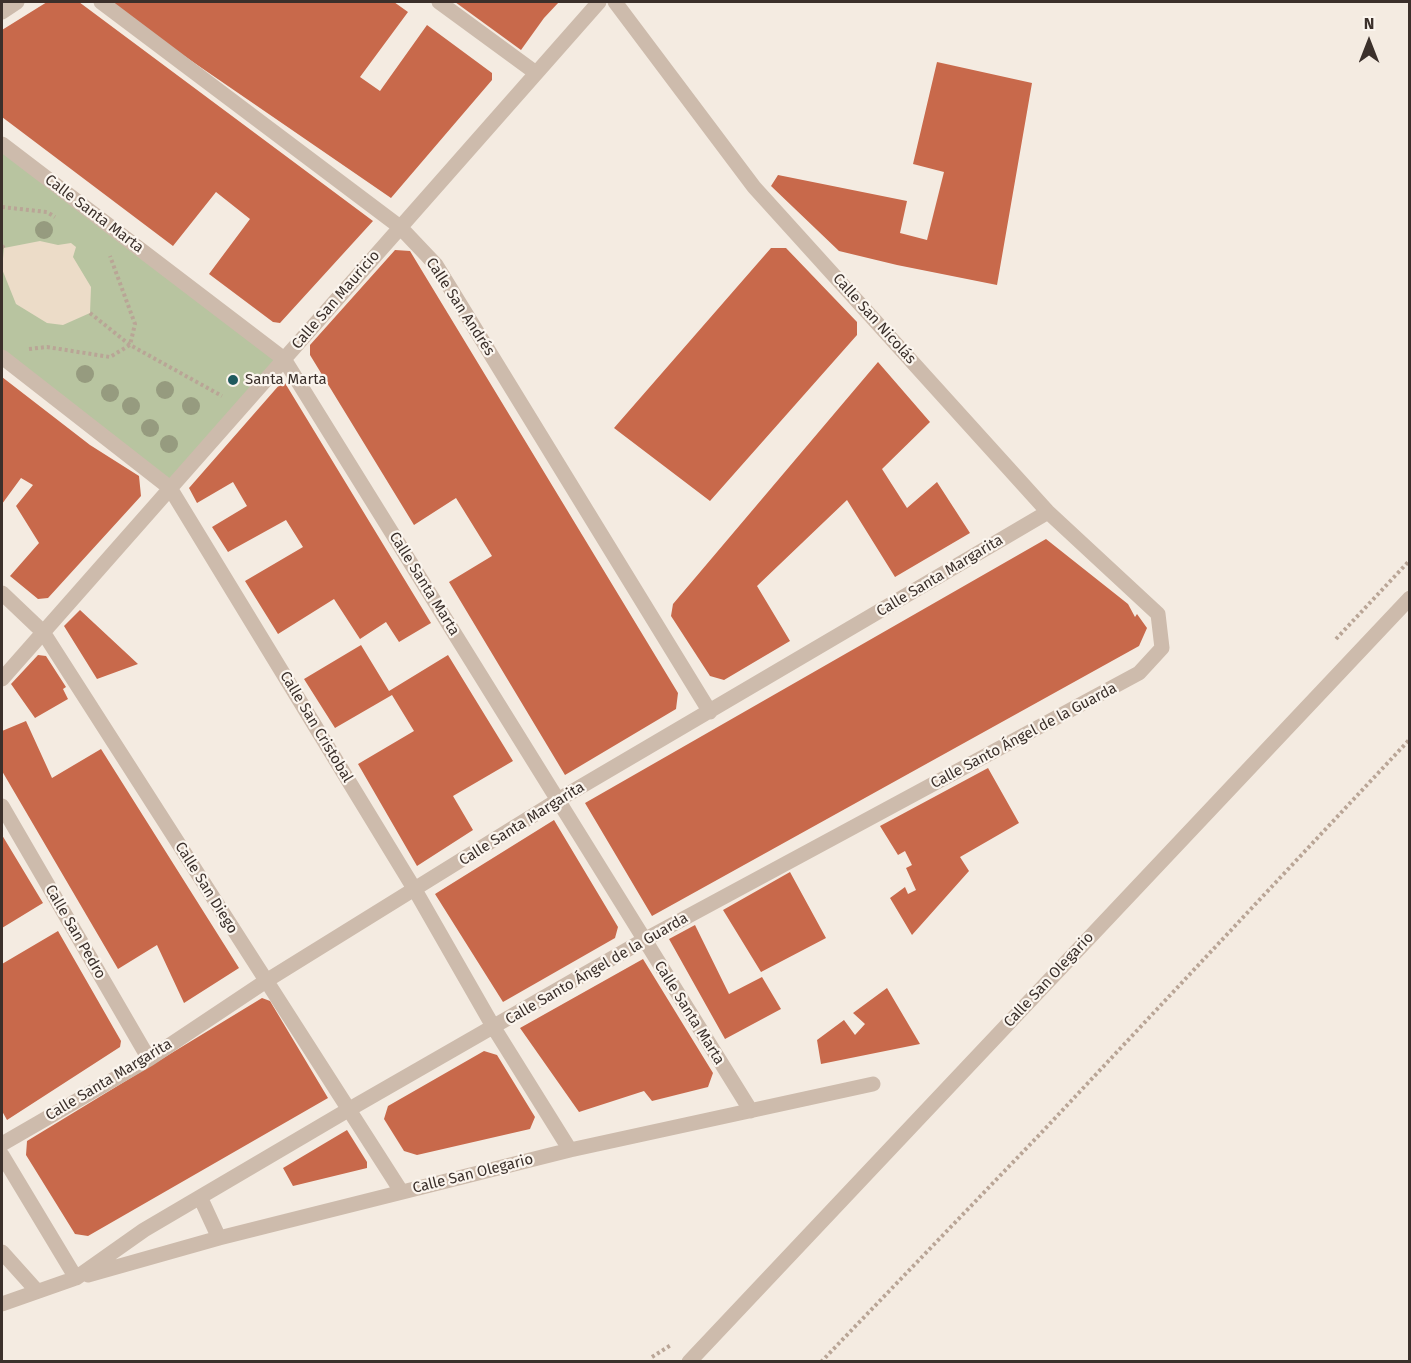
<!DOCTYPE html>
<meta charset="utf-8">
<style>
body{margin:0}
#map{position:relative;width:1411px;height:1363px;overflow:hidden;background:#f4ebe1;font-family:"Fira Sans",sans-serif}
canvas{display:block}
.frame{position:absolute;inset:0;border:3px solid #3b302b;pointer-events:none}
.north{position:absolute;left:1339px;top:12px;width:60px;height:60px;-webkit-text-stroke:4px #fbf5ee;paint-order:stroke;rotate:0deg;font-size:16px;font-weight:700;line-height:24px;text-align:center;color:#3b302b}
.north::after{content:'';display:block;margin:auto;width:21px;height:27px;background:#3b302b;clip-path:polygon(50% 0,100% 100%,50% 72%,0 100%)}
</style>
<div id="map">
<canvas width="1411" height="1363"></canvas>
<div class="frame"></div>
<div class="north">N</div>
</div>
<script>
const context = document.querySelector('canvas').getContext('2d');
context.lineJoin = 'round';
function fill(path, color) {
  context.fillStyle = color;
  context.fill(path, 'evenodd');
}
function toPath(rows) {
  const path = new Path2D();
  for (const r of rows) {
    path.moveTo(r[0], r[1]);
    for (let i = 2; i < r.length; i += 2) path.lineTo(r[i], r[i + 1]);
  }
  return path;
}
function stroke(path, color, width, dash) {
  context.strokeStyle = color;
  context.lineWidth = width;
  context.lineCap = dash ? 'butt' : 'round';
  context.setLineDash(dash || []);
  context.stroke(path);
}
function drawText(font, color, halo, rows, align = 'center') {
  context.font = font + ' "Fira Sans",sans-serif';
  context.lineWidth = 4.5;
  context.setLineDash([]);
  context.textBaseline = 'middle';
  context.strokeStyle = halo;
  context.fillStyle = color;
  for (const [text, x, y, turn = 0] of rows) {
    context.save();
    context.translate(x, y);
    context.rotate((+turn || 0) * Math.PI / 180);
    context.textAlign = isNaN(turn) ? turn : align;
    if (halo) context.strokeText(text, 0, 0);
    context.fillText(text, 0, 0);
    context.restore();
  }
}
const green = toPath([
 [2,144,284,359,170,488,2,357]
]);
const plaza = toPath([
 [40,241,58,245,71,243,76,247,73,257,91,287,90,313,63,325,47,323,16,304,2,269,4,248]
]);
const building = toPath([
 [47,2,79,2,373,221,280,323,273,322,209,274,250,219,216,192,173,246,2,117,2,30],
 [108,2,394,2,408,12,360,77,380,91,427,25,492,73,492,80,391,198,145,29],
 [455,2,559,2,544,18,521,50],
 [937,62,1032,83,997,285,897,265,839,251,771,186,778,175,907,201,900,233,927,240,944,172,913,164],
 [771,248,786,248,857,322,857,335,710,501,614,428],
 [395,250,410,251,678,693,676,709,565,775,449,582,492,556,456,498,414,525,310,355,310,345],
 [878,362,930,422,882,469,907,508,937,482,970,533,895,577,847,500,757,586,790,641,724,680,710,676,671,616,673,604],
 [2,377,90,445,139,476,141,496,48,598,38,599,10,576,39,543,16,506,33,485,21,478,2,504],
 [281,383,285,383,431,623,399,642,386,622,360,639,334,599,278,634,245,581,303,547,286,520,228,552,212,527,247,506,233,482,197,503,189,488],
 [1046,539,1128,604,1135,617,1137,614,1147,628,1139,646,652,916,585,803],
 [80,610,138,664,97,679,64,626],
 [361,645,389,691,448,655,513,761,453,796,473,830,417,866,358,764,414,731,392,695,335,728,304,679],
 [38,655,46,656,66,687,63,689,68,699,35,718,11,684],
 [26,721,52,778,101,749,239,968,184,1003,157,945,118,969,2,771,2,731],
 [988,768,1019,823,960,857,969,871,912,935,890,898,905,887,908,894,916,890,906,868,912,865,905,851,898,855,880,826],
 [554,820,618,927,615,938,503,1002,435,894],
 [2,835,43,903,2,928],
 [790,872,826,938,761,972,723,910],
 [695,925,729,994,762,977,781,1009,725,1039,669,939],
 [58,931,121,1041,120,1047,7,1120,2,1111,2,964],
 [643,959,713,1073,708,1087,652,1101,644,1091,579,1112,520,1028],
 [887,988,920,1044,821,1064,817,1040,844,1020,855,1035,865,1024,853,1013],
 [262,998,270,1001,328,1098,88,1236,75,1234,26,1155,27,1141],
 [484,1051,497,1055,535,1117,530,1129,417,1155,404,1151,384,1119,388,1106],
 [347,1130,367,1162,367,1168,293,1186,283,1168]
]);
const path = toPath([
 [2,207,47,212,55,217],
 [2,246,4,248],
 [90,313,130,345,222,396],
 [29,349,47,347,110,357,130,345,135,324,110,256],
 [1336,639,1410,560],
 [652,1357,671,1345],
 [821,1362,1043,1131,1410,739]
]);
const street = toPath([
 [101,2,400,227,436,265,710,712],
 [439,2,536,73],
 [2,12,17,2],
 [2,144,284,359,751,1111],
 [2,357,170,488,415,890,494,1028,570,1150],
 [2,593,43,632,401,1191],
 [2,679,599,2],
 [2,806,149,1059],
 [2,1144,149,1059,266,981,558,800,1048,512],
 [2,1155,76,1278],
 [201,1199,219,1238],
 [2,1252,37,1291],
 [88,1275,219,1238,570,1150,873,1084],
 [2,1304,76,1278,144,1230,348,1110,644,940,1139,673,1162,648,1158,614,1048,512,754,187,615,2],
 [689,1362,1410,598]
]);
const trees = [
 [44,230],
 [85,374],
 [165,390],
 [110,393],
 [131,406],
 [191,406],
 [150,428],
 [169,444]
];
const markers = [
 [233,380,6,"#1f5a5e"]
];
const streetNames = [
 ["Calle Santa Marta",94,214,37],
 ["Calle San Mauricio",336,300,-49],
 ["Calle San Andrés",460,307,57],
 ["Calle San Nicolás",874,319,48],
 ["Calle Santa Margarita",940,576,-31],
 ["Calle Santa Marta",424,584,58],
 ["Calle San Cristobal",316,727,59],
 ["Calle Santo Ángel de la Guarda",1024,736,-28],
 ["Calle Santa Margarita",522,824,-32],
 ["Calle San Diego",206,888,58],
 ["Calle San Pedro",75,932,60],
 ["Calle Santo Ángel de la Guarda",597,969,-30],
 ["Calle San Olegario",1049,980,-47],
 ["Calle Santa Marta",689,1013,58],
 ["Calle Santa Margarita",109,1080,-31],
 ["Calle San Olegario",473,1174,-14]
];
const poiNames = [
 ["Santa Marta",245,380]
];
fill(green, '#b8c4a0');
fill(plaza, '#ecdcc8');
fill(building, '#c8694b');
stroke(path, '#b9a596', 4, [3, 3]);
stroke(street, '#cdbbac', 15);
context.fillStyle = '#969b7f';
for (const [x, y] of trees) {
  context.beginPath();
  context.arc(x, y, 9, 0, 2 * Math.PI);
  context.fill();
}
for (const [x, y, r, color] of markers) {
  const dot = new Path2D();
  dot.arc(x, y, r, 0, 2 * Math.PI);
  context.fillStyle = color;
  context.fill(dot);
  stroke(dot, '#fbf5ee', 2);
}
drawText('15px', '#3b302b', '#fbf5ee', streetNames);
drawText('15px', '#3b302b', '#fbf5ee', poiNames, 'left');
</script>
